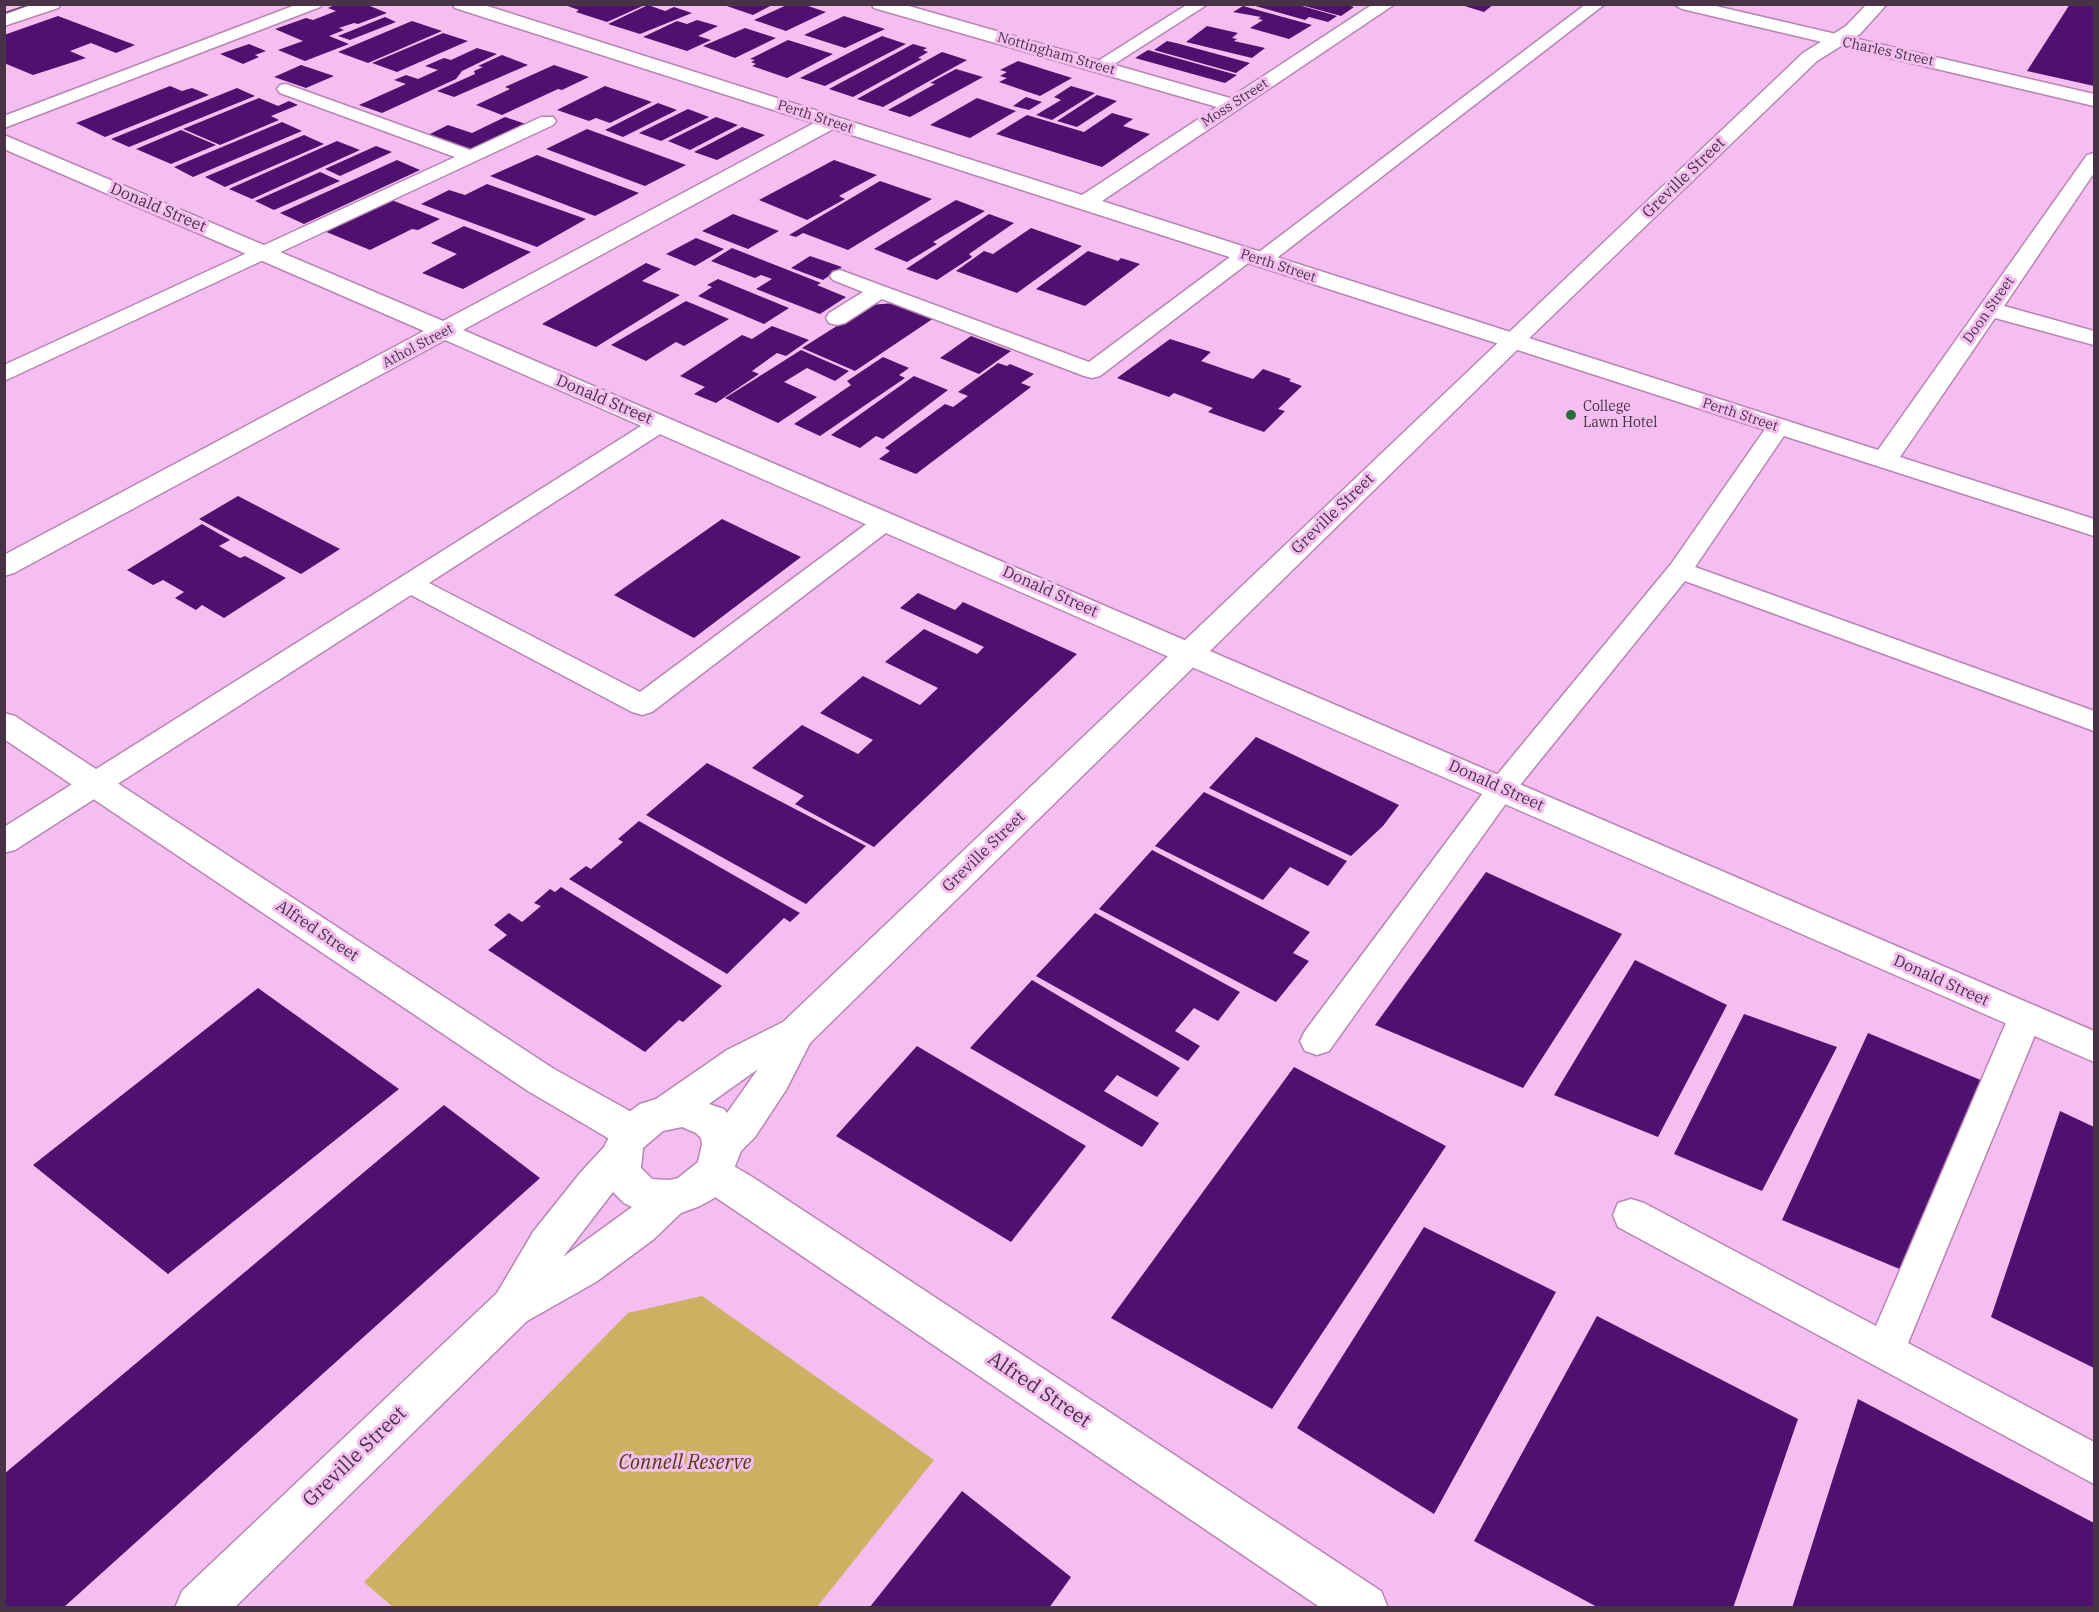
<!DOCTYPE html>
<style>
body{margin:0}
#map{position:relative;width:2099px;height:1612px;overflow:hidden;background:#f5bef0;font-family:"IBM Plex Serif",serif}
canvas{display:block}
.frame{position:absolute;inset:0;border:6px solid #483246;pointer-events:none}
</style>
<div id="map">
<canvas width="2099" height="1612"></canvas>
<div class="frame"></div>
</div>
<script>
const context = document.querySelector('canvas').getContext('2d');
context.lineJoin = 'round';
function fill(path, color) {
  context.fillStyle = color;
  context.fill(path, 'evenodd');
}
function toPath(rows) {
  const path = new Path2D();
  for (const r of rows) {
    path.moveTo(r[0], r[1]);
    for (let i = 2; i < r.length; i += 2) path.lineTo(r[i], r[i + 1]);
  }
  return path;
}
function stroke(path, color, width, dash) {
  context.strokeStyle = color;
  context.lineWidth = width;
  context.lineCap = dash ? 'butt' : 'round';
  context.setLineDash(dash || []);
  context.stroke(path);
}
function drawText(font, color, halo, rows, align = 'center') {
  context.font = font + ' "IBM Plex Serif",serif';
  context.lineWidth = 6;
  context.setLineDash([]);
  context.textBaseline = 'middle';
  context.strokeStyle = halo;
  context.fillStyle = color;
  for (const [text, x, y, turn = 0] of rows) {
    context.save();
    context.translate(x, y);
    context.rotate((+turn || 0) * Math.PI / 180);
    context.textAlign = isNaN(turn) ? turn : align;
    if (halo) context.strokeText(text, 0, 0);
    context.fillText(text, 0, 0);
    context.restore();
  }
}
const green = toPath([
 [702,1296,934,1460,817,1607,393,1607,364,1582,628,1313]
]);
const building = toPath([
 [337,4,365,4,387,13,358,24,354,23,339,28,344,30,329,36,349,44,305,61,278,50,303,41,275,29,306,18,313,20,336,11,328,8],
 [562,4,647,4,607,22,576,12,579,10],
 [721,4,774,4,753,15],
 [789,4,802,4,826,12,786,31,754,20],
 [1295,4,1337,16,1328,22,1309,17,1305,20,1252,5],
 [1343,4,1354,7,1341,16,1301,5],
 [1458,4,1494,4,1484,12],
 [2070,4,2094,4,2094,86,2027,71],
 [648,5,665,11,674,7,692,13,640,34,608,24],
 [1243,6,1312,25,1289,39,1250,28,1263,20,1258,19,1261,17,1233,12],
 [58,16,135,45,116,53,91,43,70,51,86,58,33,75,4,63,4,35],
 [844,16,885,29,845,48,804,35],
 [385,17,396,22,350,40,338,36],
 [697,20,718,26,698,36,711,40,687,51,643,37,677,21,687,24],
 [412,21,442,31,368,63,338,52],
 [1207,26,1238,33,1232,38,1237,39,1234,41,1265,48,1252,58,1186,42],
 [745,28,776,38,735,58,703,46],
 [443,33,468,41,397,72,372,63],
 [882,36,906,44,825,86,800,78],
 [788,40,833,54,787,78,752,66,756,64,751,62,755,60,750,59],
 [1167,41,1176,43,1250,63,1236,73,1154,50],
 [249,44,266,51,255,55,259,57,243,64,220,54],
 [913,44,927,48,923,50,928,52,918,58,922,59,853,97,829,89],
 [477,48,497,54,462,71,456,79,382,113,359,105,406,84,394,80,406,75,418,79,438,70,425,66,444,58,451,60],
 [1148,50,1237,75,1225,83,1135,58],
 [942,52,967,60,883,107,857,99],
 [502,55,528,65,454,97,437,91,475,74,474,71,483,67,478,66],
 [1018,61,1072,78,1040,96,999,82,1007,78,1000,76,1007,72,1000,70],
 [301,65,334,76,306,88,274,77],
 [554,65,589,77,562,90,558,89,502,115,476,105,510,89,505,87],
 [956,69,983,77,910,117,888,110,935,84,930,83],
 [170,86,182,91,192,88,209,95,105,137,76,123],
 [605,86,652,102,610,123,596,118,589,121,557,110],
 [1071,86,1095,93,1052,120,1036,115,1061,100,1054,97],
 [237,88,255,96,129,147,111,139],
 [1097,95,1117,101,1077,127,1057,121],
 [1026,97,1042,102,1029,110,1013,106],
 [259,98,278,106,289,101,298,105,271,116,279,120,220,145,183,129],
 [977,98,1016,111,970,138,930,125],
 [658,103,677,110,623,137,605,130],
 [688,109,709,117,661,141,639,133],
 [1112,113,1133,119,1123,126,1150,134,1102,167,996,134,1027,115,1084,132],
 [505,117,526,124,472,150,428,135,448,125,472,133],
 [716,117,738,125,690,150,668,141],
 [282,122,302,131,193,177,174,167],
 [742,127,765,135,717,160,694,152],
 [587,129,686,165,645,186,546,149],
 [181,130,216,145,171,164,136,149],
 [304,135,324,144,225,187,205,177],
 [337,141,360,150,252,199,229,189],
 [376,146,392,152,340,176,325,169],
 [537,155,639,193,595,216,490,176],
 [397,160,420,170,304,224,280,213],
 [834,160,877,175,839,196,845,199,807,220,759,200],
 [320,172,340,181,274,210,255,201],
 [880,181,932,199,848,250,803,233,796,237,789,235],
 [487,184,586,219,537,247,421,204,449,190,465,195],
 [389,199,440,219,418,230,412,229,370,250,324,231],
 [956,200,985,211,933,242,937,244,907,262,874,249],
 [733,214,779,231,748,249,702,231],
 [989,214,1014,223,969,254,972,257,937,280,906,269],
 [464,226,531,252,463,289,422,273,457,254,431,243],
 [1031,228,1082,246,1017,293,956,271,984,251,993,254],
 [696,238,724,249,695,266,666,254],
 [732,248,821,283,817,285,846,297,820,314,756,289,772,279,761,275,755,278,711,261],
 [1088,251,1118,261,1121,258,1140,264,1085,306,1036,289],
 [810,256,842,267,823,280,791,268],
 [646,263,661,269,642,281,680,295,596,347,542,324],
 [718,279,789,308,764,324,698,296,712,287,707,285],
 [686,301,729,319,684,346,676,342,646,361,611,345],
 [895,303,934,318,855,371,802,348,870,305],
 [772,326,809,340,786,356,777,353,752,371,759,374,716,403,694,394,705,387,680,376,742,335,752,339],
 [971,336,1011,351,979,374,940,358],
 [1170,339,1211,352,1201,361,1253,379,1263,369,1291,379,1289,381,1302,386,1278,409,1285,411,1264,432,1208,412,1213,408,1174,393,1169,397,1117,378],
 [801,350,849,371,835,381,807,368,784,382,817,397,778,423,725,398],
 [883,357,909,368,899,375,905,378,820,436,794,424,851,385,847,381],
 [998,363,1007,366,1010,364,1034,374,1021,383,1031,387,916,474,879,459,890,451,885,448,945,404,953,407,968,396,958,392],
 [914,376,948,390,883,439,876,436,860,448,831,435],
 [238,496,340,549,301,574,199,519],
 [722,519,801,557,694,638,614,595],
 [202,524,230,540,219,546,240,558,245,556,286,578,224,618,202,605,196,610,175,598,184,592,163,580,153,585,127,570],
 [918,593,955,610,963,602,1077,654,874,847,795,804,804,796,752,768,802,725,858,754,873,740,820,713,863,676,920,705,938,688,885,662,924,629,977,654,984,647,900,608],
 [1256,737,1399,805,1383,826,1351,856,1209,788],
 [707,763,866,846,806,904,646,815],
 [1204,792,1347,861,1328,886,1290,867,1263,900,1155,846],
 [639,821,800,913,790,922,784,918,727,974,569,879,586,866,591,869,623,842,618,839],
 [1152,850,1310,932,1293,953,1309,961,1276,1002,1099,909],
 [1486,872,1622,934,1523,1088,1375,1025],
 [561,887,722,986,683,1022,679,1020,645,1052,488,950,507,935,494,925,509,913,522,922,541,906,534,903,550,889,555,892],
 [1095,913,1240,992,1218,1021,1194,1008,1175,1031,1200,1046,1188,1061,1036,976],
 [1635,960,1727,1005,1658,1137,1554,1095],
 [1032,980,1180,1068,1157,1097,1117,1075,1104,1091,1159,1123,1142,1147,970,1048],
 [258,988,399,1089,168,1274,33,1165],
 [1744,1014,1837,1047,1762,1191,1674,1154],
 [1868,1033,1983,1081,1914,1275,1782,1220],
 [917,1046,1086,1146,1011,1242,836,1136],
 [1294,1067,1446,1146,1272,1409,1111,1318],
 [444,1105,540,1178,63,1608,4,1608,4,1474],
 [2060,1111,2094,1127,2094,1368,1991,1317],
 [1424,1227,1556,1292,1434,1514,1297,1428],
 [1597,1316,1798,1419,1733,1608,1599,1608,1474,1541],
 [1858,1399,2094,1523,2094,1608,1792,1608],
 [962,1491,1071,1577,1049,1608,869,1608]
]);
const lane = toPath([
 [298,4,322,4,320,7,4,128,4,116,298,4],
 [1188,4,1208,4,1105,70,1099,71,1093,70,1090,66,1188,4],
 [1586,4,1605,4,1269,264,1262,266,1255,264,1252,260,1100,376,1092,378,1084,376,882,299,845,323,837,325,829,323,826,318,829,313,863,292,833,280,830,276,833,272,840,270,1089,362,1238,251,1245,249,1252,251,1255,255,1586,4],
 [286,84,470,150,541,117,553,117,556,121,553,125,4,381,4,365,455,157,280,93,277,89,280,85,286,84],
 [660,417,668,419,672,424,668,429,429,583,640,692,877,516,886,513,895,516,899,521,895,526,652,712,642,715,632,712,411,595,15,850,4,853,4,827,652,419,660,417],
 [1778,420,1786,422,1790,427,1695,567,2094,711,2094,731,1685,581,1512,795,1329,1051,1317,1055,1305,1051,1300,1041,1305,1031,1492,781,1671,564,1770,422,1778,420],
 [2025,1004,2037,1008,2042,1018,1908,1343,2094,1442,2094,1484,1618,1227,1613,1215,1618,1203,1631,1199,1644,1203,1876,1326,2008,1018,2013,1008,2025,1004]
]);
const street = toPath([
 [452,4,481,4,1082,195,1217,107,874,8,871,4,902,4,1230,98,1373,4,1395,4,1102,201,1878,450,2087,155,2094,153,2094,173,2004,306,2094,331,2094,345,1995,318,1900,457,2094,519,2094,536,833,129,463,330,2094,1031,2094,1062,445,340,14,573,4,576,4,555,424,331,4,149,4,135,443,321,814,123,455,8,452,4],
 [1673,4,1707,4,2094,94,2094,106,1682,9,1673,4],
 [4,713,15,716,554,1069,646,1120,652,1132,646,1144,632,1149,618,1144,528,1091,4,739,4,713],
 [713,1157,727,1162,754,1178,1381,1591,1388,1608,1321,1608,699,1186,693,1174,699,1162,713,1157]
]);
const secondary = toPath([
 [1867,4,1887,4,1860,34,1817,61,1520,347,810,1043,786,1090,755,1137,741,1151,727,1186,716,1197,700,1206,681,1213,654,1239,596,1282,527,1321,234,1608,175,1608,182,1591,497,1293,533,1232,580,1173,604,1147,618,1120,640,1104,656,1099,727,1050,783,1022,1803,53,1846,26,1867,4],
 [758,1069,727,1113,724,1109,709,1104,758,1069],
 [682,1127,696,1133,701,1138,702,1144,698,1162,678,1178,669,1180,652,1179,641,1168,643,1148,663,1131,682,1127],
 [613,1192,624,1203,632,1207,563,1257,613,1192]
]);
const primary = toPath([
 [33,4,61,4,58,8,4,26,4,15,33,4]
]);
const tram = toPath([
 [4,13,31,4]
]);
const markers = [
 [1571,415,6,"#266d3a"]
];
const farStreetnames = [
 ["Charles Street",1888,52,12],
 ["Nottingham Street",1056,54,16],
 ["Moss Street",1235,103,-33],
 ["Perth Street",815,117,18],
 ["Perth Street",1278,266,18],
 ["Doon Street",1989,310,-55],
 ["Athol Street",418,346,-28],
 ["Perth Street",1740,415,18]
];
const farPoinames = [
 ["College",1583,407],
 ["Lawn Hotel",1583,423]
];
const streetNames = [
 ["Greville Street",1684,178,-44],
 ["Donald Street",158,208,23],
 ["Donald Street",604,400,23],
 ["Greville Street",1333,514,-44],
 ["Donald Street",1050,592,24],
 ["Donald Street",1496,786,24],
 ["Greville Street",984,852,-44],
 ["Alfred Street",317,931,34],
 ["Donald Street",1941,981,24]
];
const nearStreetnames = [
 ["Alfred Street",1039,1390,34],
 ["Greville Street",355,1457,-44]
];
const nearParknames = [
 ["Connell Reserve",685,1463]
];
fill(green, '#cdb061');
fill(building, '#4e116f');
stroke(lane, '#b884b3', 3);
stroke(street, '#b884b3', 3);
stroke(secondary, '#b884b3', 3);
stroke(primary, '#b884b3', 3);
fill(lane, '#fff');
fill(street, '#fff');
fill(secondary, '#fff');
fill(primary, '#fff');
stroke(tram, '#6b4f69', 1.5);
for (const [x, y, r, color] of markers) {
  const dot = new Path2D();
  dot.arc(x, y, r, 0, 2 * Math.PI);
  context.fillStyle = color;
  context.fill(dot);
  stroke(dot, '#f5bef0', 2);
}
drawText('14px', '#483246', '#f5bef0', farStreetnames);
drawText('14px', '#483246', '#f5bef0', farPoinames, 'left');
drawText('16px', '#483246', '#f5bef0', streetNames);
drawText('20px', '#483246', '#f5bef0', nearStreetnames);
drawText('italic 20px', '#513f08', '#f5bef0', nearParknames);
</script>
